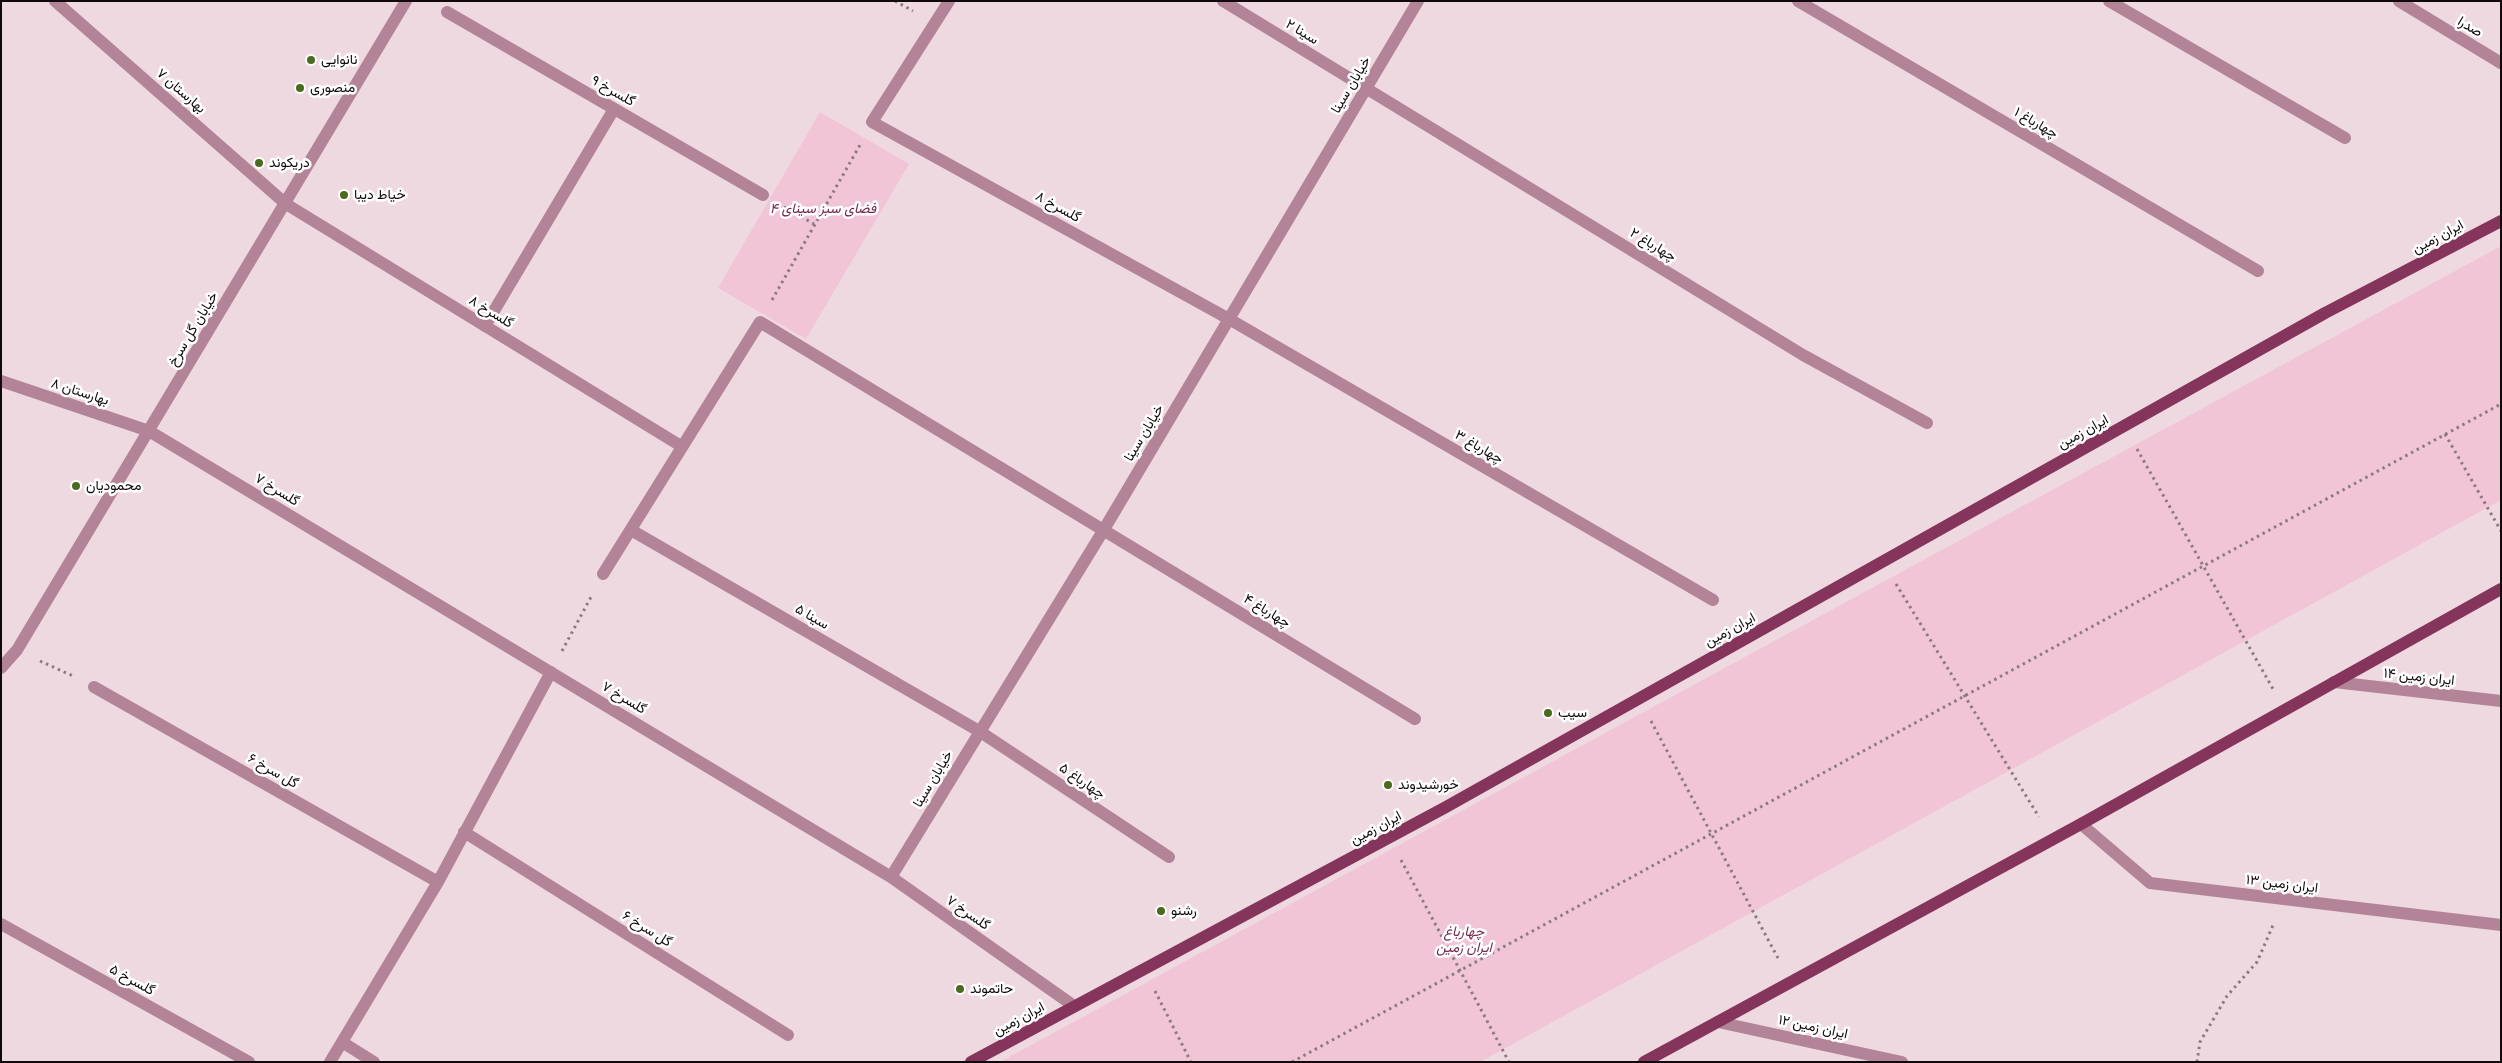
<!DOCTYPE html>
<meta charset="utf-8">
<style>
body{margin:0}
#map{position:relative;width:2502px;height:1063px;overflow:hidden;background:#efd9e1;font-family:"Roboto Serif",serif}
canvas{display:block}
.frame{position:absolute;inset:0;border:2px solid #110a0d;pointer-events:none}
</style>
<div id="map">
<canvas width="2502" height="1063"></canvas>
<div class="frame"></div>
</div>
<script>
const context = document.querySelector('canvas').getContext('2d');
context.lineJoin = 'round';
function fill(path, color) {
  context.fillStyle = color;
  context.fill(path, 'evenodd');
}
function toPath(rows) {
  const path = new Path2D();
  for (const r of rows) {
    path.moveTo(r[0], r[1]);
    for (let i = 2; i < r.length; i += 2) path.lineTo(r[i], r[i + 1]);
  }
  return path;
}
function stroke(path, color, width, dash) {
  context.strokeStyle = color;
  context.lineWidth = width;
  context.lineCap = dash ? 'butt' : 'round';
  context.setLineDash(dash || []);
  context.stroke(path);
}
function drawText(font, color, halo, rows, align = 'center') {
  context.font = font + ' "Roboto Serif",Vazirmatn,serif';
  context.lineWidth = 5;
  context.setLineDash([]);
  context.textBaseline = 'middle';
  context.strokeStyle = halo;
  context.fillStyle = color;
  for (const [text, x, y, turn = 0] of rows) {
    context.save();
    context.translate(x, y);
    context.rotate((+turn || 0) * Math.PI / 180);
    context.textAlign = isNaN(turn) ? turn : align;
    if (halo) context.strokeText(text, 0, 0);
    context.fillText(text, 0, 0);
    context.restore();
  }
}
const green = toPath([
 [820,112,909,164,806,339,718,288],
 [2501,246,2501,500,1480,1062,1000,1062]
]);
const path = toPath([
 [895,1,913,11],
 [784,207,814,224],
 [772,300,860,145],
 [2445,434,2501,531],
 [2137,449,2273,689],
 [1896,584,2039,817],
 [562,651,592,595],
 [40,661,73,676],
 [1651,721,1779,960],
 [1401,860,1509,1062],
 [1155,991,1191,1062],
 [1292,1062,2501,404],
 [2197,1062,2200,1042,2227,996,2257,962,2274,923]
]);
const minor = toPath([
 [55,1,286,204,681,446],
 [949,1,872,122,1229,319,1713,600],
 [1223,1,1803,355,1927,423],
 [1798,1,2258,271],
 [2109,1,2345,138],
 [2399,1,2501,63],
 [447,12,763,195],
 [485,326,614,109],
 [1,381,149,431,891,877,1074,1006],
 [631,530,979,731,1169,857],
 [603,574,760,322,1415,719],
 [1,668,17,650,406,1],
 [2334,682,2501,701],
 [94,687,438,882],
 [2081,824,2150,883,2501,925],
 [464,832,788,1035],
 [891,877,1103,531,1418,1],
 [1,924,249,1062],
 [1718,1022,1902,1062],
 [342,1042,374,1062],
 [330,1062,438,882,551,672]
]);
const major = toPath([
 [971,1062,1446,807,2325,313,2501,221],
 [1644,1062,2081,824,2501,589]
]);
const markers = [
 [311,60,5,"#4a6a20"],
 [300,88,5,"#4a6a20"],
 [259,163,5,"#4a6a20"],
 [344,195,5,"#4a6a20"],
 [76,486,5,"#4a6a20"],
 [1548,713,5,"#4a6a20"],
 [1388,785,5,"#4a6a20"],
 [1161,911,5,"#4a6a20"],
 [960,989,5,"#4a6a20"]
];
const streetNames = [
 ["صدرا",2470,27,31],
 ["سینا ۲",1302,32,31],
 ["خیابان سینا",1351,85,-59],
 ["بهارستان ۷",181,91,41],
 ["گلسرخ ۹",613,91,30],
 ["چهارباغ ۱",2036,123,30],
 ["گلسرخ ۸",1058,207,29],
 ["ایران زمین",2438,237,-28],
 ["چهارباغ ۲",1653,245,31],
 ["گلسرخ ۸",491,312,31],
 ["خیابان گل سرخ",193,329,-59],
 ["بهارستان ۸",80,392,18],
 ["ایران زمین",2083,432,-29],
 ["خیابان سینا",1144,433,-59],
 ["چهارباغ ۳",1479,447,30],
 ["گلسرخ ۷",277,490,31],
 ["چهارباغ ۴",1267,611,31],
 ["سینا ۵",812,617,30],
 ["ایران زمین",1730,630,-29],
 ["ایران زمین ۱۴",2419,677,6],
 ["گلسرخ ۷",624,698,31],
 ["گل سرخ ۶",273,771,30],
 ["خیابان سینا",933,779,-59],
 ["چهارباغ ۵",1082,781,34],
 ["ایران زمین",1376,828,-28],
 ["ایران زمین ۱۳",2282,884,7],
 ["گلسرخ ۷",968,913,35],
 ["گل سرخ ۶",647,929,32],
 ["گلسرخ ۵",132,980,29],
 ["ایران زمین",1019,1019,-28],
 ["ایران زمین ۱۲",1813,1027,12]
];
const poiNames = [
 ["نانوایی",321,60],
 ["منصوری",310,88],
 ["دریکوند",269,163],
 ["خیاط دیبا",354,195],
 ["محمودیان",86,486],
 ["سیب",1558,713],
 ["خورشیدوند",1398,785],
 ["رشنو",1171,911],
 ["حاتموند",970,989]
];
const parkNames = [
 ["فضای سبز سینای ۴",823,209],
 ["چهارباغ",1464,932],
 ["ایران زمین",1464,948]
];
fill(green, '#f1c4d6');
stroke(path, '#8b7b81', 3, [2.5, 4]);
stroke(minor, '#b38497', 12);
stroke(major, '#85355b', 12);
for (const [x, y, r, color] of markers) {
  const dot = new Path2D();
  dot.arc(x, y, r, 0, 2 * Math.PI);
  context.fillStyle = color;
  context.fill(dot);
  stroke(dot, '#fff', 2);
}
drawText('14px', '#110a0d', '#fff', streetNames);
drawText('14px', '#110a0d', '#fff', poiNames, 'left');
drawText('italic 14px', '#722a4c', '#fff', parkNames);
</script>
